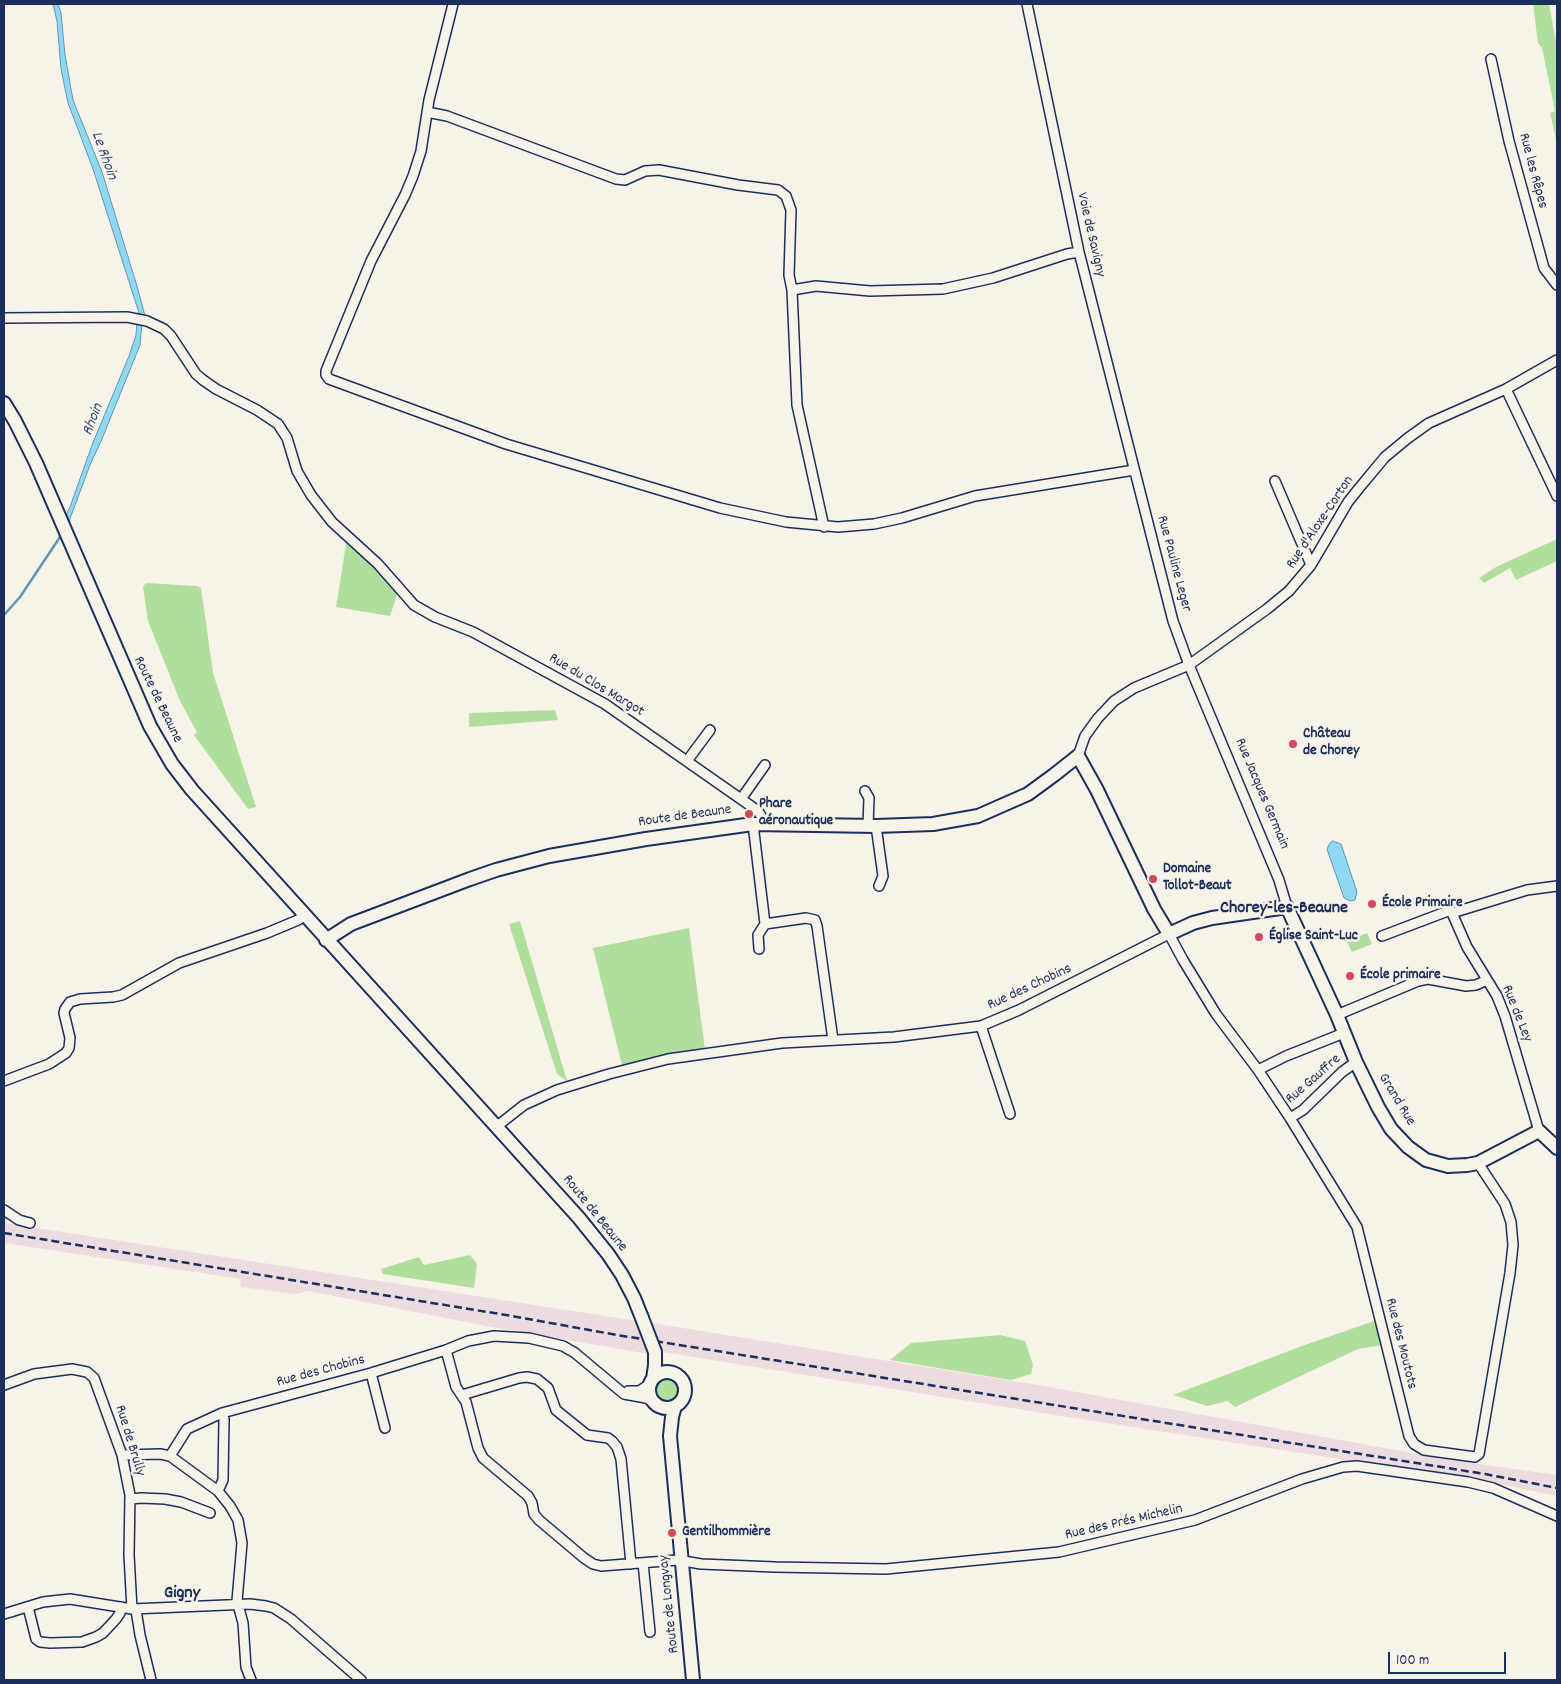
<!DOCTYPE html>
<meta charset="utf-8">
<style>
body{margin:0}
#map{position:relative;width:1561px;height:1684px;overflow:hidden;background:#f7f3e8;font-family:Dekko,sans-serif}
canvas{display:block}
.frame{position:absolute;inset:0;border:5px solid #1b2f5e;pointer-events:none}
.scale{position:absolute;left:1388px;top:1652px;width:118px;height:22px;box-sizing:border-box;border:2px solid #1b2f5e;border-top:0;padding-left:6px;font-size:15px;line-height:18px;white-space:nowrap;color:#1b2f5e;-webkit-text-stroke:4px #f7f3e8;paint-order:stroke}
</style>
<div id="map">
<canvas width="1561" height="1684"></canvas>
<div class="frame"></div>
<div class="scale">100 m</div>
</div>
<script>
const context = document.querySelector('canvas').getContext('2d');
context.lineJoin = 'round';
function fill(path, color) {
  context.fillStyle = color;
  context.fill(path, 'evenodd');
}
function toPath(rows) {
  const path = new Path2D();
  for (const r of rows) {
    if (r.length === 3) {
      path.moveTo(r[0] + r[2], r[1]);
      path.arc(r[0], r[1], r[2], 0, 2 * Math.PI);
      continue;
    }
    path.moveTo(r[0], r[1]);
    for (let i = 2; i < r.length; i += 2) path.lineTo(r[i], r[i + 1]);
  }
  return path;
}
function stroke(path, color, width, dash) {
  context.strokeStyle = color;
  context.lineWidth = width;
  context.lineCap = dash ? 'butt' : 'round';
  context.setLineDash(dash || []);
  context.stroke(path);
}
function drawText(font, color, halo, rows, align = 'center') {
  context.font = font + ' Dekko,sans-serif';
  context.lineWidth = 5;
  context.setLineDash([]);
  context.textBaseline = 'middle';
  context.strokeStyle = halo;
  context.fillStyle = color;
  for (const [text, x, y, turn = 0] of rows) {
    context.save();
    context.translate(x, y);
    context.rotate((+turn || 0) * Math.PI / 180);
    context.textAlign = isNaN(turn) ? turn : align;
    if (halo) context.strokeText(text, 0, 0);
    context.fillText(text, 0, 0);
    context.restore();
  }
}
const built = toPath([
 [4,1223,638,1321,649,1354,486,1326,309,1291,296,1294,240,1287,241,1279,4,1243],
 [652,1323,1038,1385,1412,1453,1486,1465,1557,1475,1557,1496,1495,1483,1080,1419,662,1352]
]);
const green = toPath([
 [1533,4,1549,4,1557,47,1557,144,1550,113,1555,111,1542,48,1538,43],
 [347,538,388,577,398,592,390,616,336,607],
 [1557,539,1557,561,1516,580,1510,568,1484,583,1479,578,1496,567],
 [146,583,197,586,201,588,213,673,256,807,248,809,194,735,197,732,180,701,148,621,143,587],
 [555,710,558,720,469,727,469,713],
 [520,921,567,1081,557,1074,509,924],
 [689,928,705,1050,651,1058,622,1065,593,948],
 [1367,933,1372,944,1352,952,1347,942],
 [470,1255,477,1264,474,1288,383,1274,381,1269,419,1257,424,1265],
 [1377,1320,1383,1345,1358,1349,1235,1407,1228,1401,1207,1406,1173,1395,1302,1346],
 [1000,1335,1025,1341,1033,1365,1031,1374,1011,1380,890,1360,911,1343],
 [667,1390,14]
]);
const water = toPath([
 [53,4,58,4,61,13,65,55,73,100,102,172,137,286,145,316,140,316,93,169,68,103,61,69,57,21,53,4],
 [137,322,142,323,140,345,102,439,90,465,68,524,65,517,70,507,92,445,129,356,136,335,137,322],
 [1333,841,1341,844,1357,892,1355,900,1350,901,1344,898,1327,849,1330,843,1333,841]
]);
const stream = toPath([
 [4,615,20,597,60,537]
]);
const street = toPath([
 [453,4,429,100,421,151,413,176,405,195,371,261,326,371,326,375,329,379,506,444,720,508,786,522,838,527,874,524,902,518,975,496,1134,470],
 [1027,4,1079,252,1173,621,1189,665,1279,880,1287,907],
 [1491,59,1509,141,1544,268,1557,285],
 [427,112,447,116,616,179,625,180,645,171,659,170,738,185,778,190,786,196,791,210,789,275,792,290,797,405,824,527],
 [792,290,816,286,870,291,943,289,993,278,1067,254,1079,252],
 [4,318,127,317,147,321,164,329,171,336,196,374,203,380,216,389,257,410,278,424,287,438,297,471,311,495,332,522,378,564,414,605,435,617,473,632,605,704,758,811,763,819,764,823],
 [1506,389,1557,496],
 [1275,481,1311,565],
 [1078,756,1085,736,1098,718,1114,701,1134,688,1189,665,1267,609,1289,591,1311,565,1348,502,1360,487,1385,457,1408,438,1429,423,1506,389,1557,360],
 [687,761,710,730],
 [865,791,869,798,868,826],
 [741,799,765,765],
 [753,824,765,924,806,918,815,920,817,926,833,1040],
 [876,826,883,876,879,886],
 [1452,913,1467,947,1497,996,1505,1016,1539,1131],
 [1382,936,1448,911,1452,913,1527,890,1557,886],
 [759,949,758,935,765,924],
 [1337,1015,1418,981,1428,979,1466,986,1476,985,1487,980],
 [981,1026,1010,1114],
 [1258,1070,1286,1056,1344,1033],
 [4,1081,49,1064,66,1053,69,1048,70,1038,64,1013,65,1009,70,1002,80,999,113,997,122,995,179,963,267,933,298,920,305,915],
 [1290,1118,1303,1110,1342,1072,1356,1062],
 [496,1127,524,1105,557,1090,609,1074,668,1059,782,1043,894,1037,981,1026,1019,1010,1169,934,1183,960,1216,1014,1258,1070,1290,1118,1357,1227,1409,1436,1414,1444,1424,1450,1475,1457,1479,1454,1510,1273,1513,1245,1511,1222,1505,1204,1478,1163],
 [4,1210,19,1220,30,1223],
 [446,1350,456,1387,466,1402,478,1448,483,1458,528,1496,532,1503,534,1514,539,1520,584,1558,593,1564,601,1566,678,1560,701,1564,775,1567,886,1569,1059,1552,1195,1520,1302,1479,1343,1467,1357,1466,1468,1482,1493,1488,1557,1516],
 [371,1373,385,1428],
 [4,1385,34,1374,72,1369,87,1372,94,1378,122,1455,130,1495,129,1555,132,1609],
 [628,1391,639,1391,650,1384],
 [462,1395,519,1378,527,1377,537,1379,548,1388,556,1410,587,1435,608,1438,612,1441,617,1447,621,1459,631,1564],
 [122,1455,160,1454,170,1456,218,1491,230,1506,238,1520,242,1543,237,1601,243,1623,246,1667,251,1680],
 [170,1456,187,1429,222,1413,371,1373,446,1350,468,1341,494,1336,529,1338,563,1346,575,1353,624,1394,646,1398,653,1401],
 [218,1491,223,1480,224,1419,222,1413],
 [131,1499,141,1498,165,1499,181,1502,210,1513],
 [643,1563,650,1632],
 [28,1607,36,1639,40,1642,50,1643,82,1642,96,1637,103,1633,116,1619,120,1613,121,1607],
 [136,1610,140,1635,151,1680],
 [4,1614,43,1602,70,1599,132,1609,250,1604,266,1606,274,1608,291,1619,361,1680]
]);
const secondary = toPath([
 [4,403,15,421,36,463,150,726,172,764,192,790,579,1218,608,1254,622,1275,634,1298,642,1318],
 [326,940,351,924,470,879,496,870,549,856,646,839,753,824,876,826,933,824,978,816,1028,794,1054,775,1078,756,1097,790,1154,909,1169,934,1193,923,1212,918,1287,907,1337,1015,1356,1062,1378,1107,1391,1129,1408,1147,1426,1160,1448,1166,1467,1165,1478,1163,1539,1131,1557,1148],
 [667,1390,18],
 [653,1379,655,1365,655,1352],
 [675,1406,672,1417,670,1436,693,1680]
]);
const rail = toPath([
 [4,1233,506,1315,617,1335,1485,1474,1557,1488]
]);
const secondaryBridge = toPath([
 [642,1318,655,1352]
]);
const markers = [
 [1293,744,5,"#d1495b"],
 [749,814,5,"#d1495b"],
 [1153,879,5,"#d1495b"],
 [1372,904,5,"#d1495b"],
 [1259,937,5,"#d1495b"],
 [1350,976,5,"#d1495b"],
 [672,1533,5,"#d1495b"]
];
const streetNames = [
 ["Rue les Rêpes",1532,171,75],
 ["Voie de Savigny",1090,235,77],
 ["Rue d'Aloxe-Corton",1321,523,-56],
 ["Rue Pauline Leger",1173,564,75],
 ["Rue du Clos Margot",596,686,31],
 ["Route de Beaune",157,700,64],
 ["Rue Jacques Germain",1261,794,67],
 ["Route de Beaune",685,817,-8],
 ["Rue des Chobins",1030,988,-25],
 ["Rue de Ley",1516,1014,68],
 ["Rue Gauffre",1314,1080,-41],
 ["Grand Rue",1396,1100,59],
 ["Route de Beaune",594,1214,51],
 ["Rue des Moutots",1400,1344,76],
 ["Rue des Chobins",321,1372,-15],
 ["Rue de Brully",129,1441,73],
 ["Rue des Prés Michelin",1124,1523,-13],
 ["Route de Longvay",670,1604,-96]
];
const poiNames = [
 ["Château",1303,735],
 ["de Chorey",1303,752],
 ["Phare",759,805],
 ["aéronautique",759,822],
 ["Domaine",1163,870],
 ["Tollot-Beaut",1163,887],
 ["École Primaire",1382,904],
 ["Église Saint-Luc",1269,937],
 ["École primaire",1360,976],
 ["Gentilhommière",682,1533]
];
const waterNames = [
 ["Le Rhoin",103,156,70],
 ["Rhoin",94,420,-69]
];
const quarterNames = [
 ["Chorey-les-Beaune",1284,910],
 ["Gigny",182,1595]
];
fill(built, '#eddcdf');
fill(green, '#b0de9c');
fill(water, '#8fd8f1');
stroke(water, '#6194b6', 1);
stroke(stream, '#6194b6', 2.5);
stroke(street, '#1b2f5e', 12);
stroke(secondary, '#1b2f5e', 16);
stroke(street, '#f7f3e8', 9);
stroke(secondary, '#f7f3e8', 12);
stroke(rail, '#1b2f5e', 2.5, [8, 4]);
stroke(secondaryBridge, '#1b2f5e', 16, []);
stroke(secondaryBridge, '#f7f3e8', 12);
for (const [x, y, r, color] of markers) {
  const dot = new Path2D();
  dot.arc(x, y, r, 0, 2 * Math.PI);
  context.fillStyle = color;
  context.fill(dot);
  stroke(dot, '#f7f3e8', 2);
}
drawText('15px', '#1b2f5e', '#f7f3e8', streetNames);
drawText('bold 15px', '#1b2f5e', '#f7f3e8', poiNames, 'left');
drawText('italic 16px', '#32517b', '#f7f3e8', waterNames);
drawText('bold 18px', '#1b2f5e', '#f7f3e8', quarterNames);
</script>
